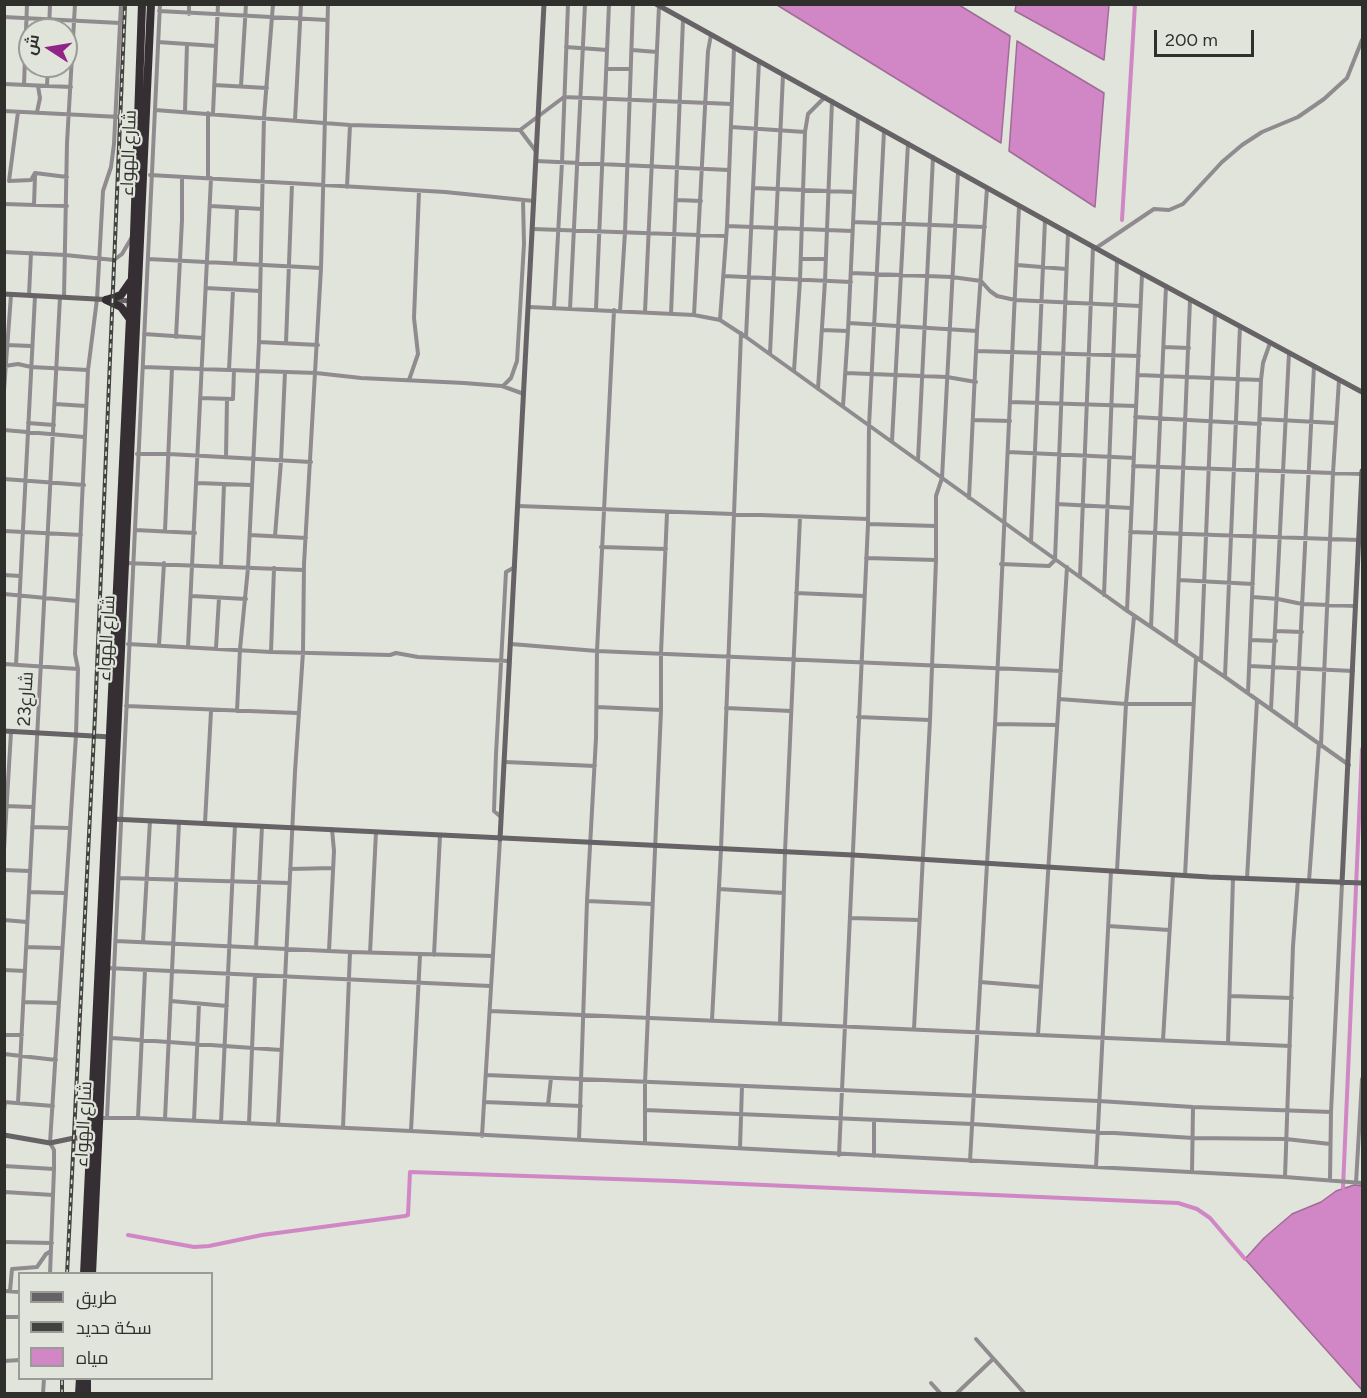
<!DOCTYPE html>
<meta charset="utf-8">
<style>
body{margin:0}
#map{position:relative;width:1367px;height:1398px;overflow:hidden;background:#e0e4da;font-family:Figtree,Cairo,sans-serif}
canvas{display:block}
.frame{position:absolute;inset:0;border:6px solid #2f302c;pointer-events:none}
.legend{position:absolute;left:18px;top:1272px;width:195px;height:108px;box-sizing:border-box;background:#e0e4da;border:2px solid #999c94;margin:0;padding:8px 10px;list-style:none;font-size:18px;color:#2f302c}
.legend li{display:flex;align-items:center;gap:12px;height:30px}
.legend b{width:30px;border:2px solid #999c94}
.north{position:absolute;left:18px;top:18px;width:60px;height:60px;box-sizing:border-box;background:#e0e4da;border:2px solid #999c94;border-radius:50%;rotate:282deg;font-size:16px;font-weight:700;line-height:24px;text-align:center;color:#2f302c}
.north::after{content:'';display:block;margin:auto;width:21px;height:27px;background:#912486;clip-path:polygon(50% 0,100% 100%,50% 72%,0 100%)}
.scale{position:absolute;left:1154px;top:30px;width:100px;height:27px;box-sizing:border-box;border:3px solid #2f302c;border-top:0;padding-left:8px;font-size:18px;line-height:21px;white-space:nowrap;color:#2f302c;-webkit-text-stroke:4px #e0e4da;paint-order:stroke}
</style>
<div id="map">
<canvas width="1367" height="1398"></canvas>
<div class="frame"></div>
<ul class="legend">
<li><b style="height:8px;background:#676266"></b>طريق</li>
<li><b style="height:8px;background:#41433e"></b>سكة حديد</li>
<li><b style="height:16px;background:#d186c5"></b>مياه</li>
</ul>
<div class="north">ش</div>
<div class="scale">200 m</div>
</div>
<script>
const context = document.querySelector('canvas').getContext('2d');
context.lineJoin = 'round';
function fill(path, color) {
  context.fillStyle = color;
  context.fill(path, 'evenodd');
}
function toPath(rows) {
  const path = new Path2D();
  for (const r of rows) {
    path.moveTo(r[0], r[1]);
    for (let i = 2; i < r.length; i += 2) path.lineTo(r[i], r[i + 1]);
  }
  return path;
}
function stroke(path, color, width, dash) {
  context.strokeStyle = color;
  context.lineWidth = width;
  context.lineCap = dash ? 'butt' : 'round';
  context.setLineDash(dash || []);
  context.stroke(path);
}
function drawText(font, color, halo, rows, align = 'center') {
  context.font = font + ' Figtree,Cairo,sans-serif';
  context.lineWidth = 4.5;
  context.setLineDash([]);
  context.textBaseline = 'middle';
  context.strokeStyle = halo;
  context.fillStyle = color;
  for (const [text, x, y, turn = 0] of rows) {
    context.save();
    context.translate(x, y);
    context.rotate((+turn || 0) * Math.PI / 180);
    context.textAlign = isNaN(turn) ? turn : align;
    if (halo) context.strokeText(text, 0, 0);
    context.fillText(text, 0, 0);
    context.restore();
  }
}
const water = toPath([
 [777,5,959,5,1010,36,1001,143,777,5],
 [1016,5,1109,5,1104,60,1015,11,1016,5],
 [1017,41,1104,93,1095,207,1009,151,1017,41],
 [1354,1185,1362,1186,1362,1390,1245,1259,1264,1238,1292,1214,1321,1202,1336,1191,1354,1185]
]);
const canal = toPath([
 [1122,220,1135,4],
 [1343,1188,1362,749],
 [128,1235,194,1247,209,1246,262,1235,405,1216,408,1215,410,1172,673,1181,1178,1203,1197,1209,1210,1218,1245,1259]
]);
const street = toPath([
 [159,11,327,20],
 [189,14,189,4],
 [4,17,120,23],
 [49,30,50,4],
 [158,42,216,46],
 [566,47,607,50],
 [632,50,657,52],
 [606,69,631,69],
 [4,84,71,87],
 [24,85,27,4],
 [214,85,267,88],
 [47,86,48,66],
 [241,86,246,4],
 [155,110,350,125,520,130,564,97,732,104],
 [4,111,139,118],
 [185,111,187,44],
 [18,112,9,181,31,180,35,173],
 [37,112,40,98,38,86],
 [213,113,218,4],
 [295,120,301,4],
 [731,127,805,132],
 [520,130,535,150],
 [536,161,729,170],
 [35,173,67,177],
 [150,175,445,192,534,201],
 [208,178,208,113],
 [347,187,350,125],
 [753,188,854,192],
 [677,200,701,201],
 [4,204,67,206],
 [34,205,35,176],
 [211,206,262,209],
 [853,222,985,227],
 [727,226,852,231],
 [533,229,726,236],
 [1096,248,1154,209,1169,210,1183,204,1222,162,1242,145,1262,132,1298,117,1324,99,1347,78,1362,40],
 [4,252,65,255,114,260,122,254,132,237],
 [148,259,321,268],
 [801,259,826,259],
 [235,263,237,208],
 [1017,265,1066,269],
 [851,273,952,277,981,281,990,291,997,296,1015,300,1140,306],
 [724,276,851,282],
 [206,288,260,291],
 [29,295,31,253],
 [64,297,67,143,75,4],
 [529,307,694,315,720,320,746,337,1123,608,1225,677,1349,765],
 [554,308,562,162,568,4],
 [570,309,585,4],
 [596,309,609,4],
 [620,311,625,232,633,4],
 [645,312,659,6],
 [671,314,683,20],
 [694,315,708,51,711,35],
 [720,320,727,226,734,48],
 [849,323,977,331],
 [822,330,848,331],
 [144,334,203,338],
 [176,337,182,220,182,177],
 [746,337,759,61],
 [259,342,318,345],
 [286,343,292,184],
 [7,345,31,346],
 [1164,347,1189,348],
 [977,351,1139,356],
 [770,354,783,75],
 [5,366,18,364,31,367,88,370],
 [143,367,316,373,361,378,464,383,502,386,524,394],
 [229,370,233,290],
 [794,371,800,280,805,132,808,114,825,97],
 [846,373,947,377,976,382],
 [1138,375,1261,380],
 [409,380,418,354,414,318,419,191],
 [503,386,511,378,517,361,524,244,523,200],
 [818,389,825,281,832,101],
 [4,390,11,295],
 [200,398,233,399,234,370],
 [1011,402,1136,406],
 [55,404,86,406],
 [843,406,848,331,858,117],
 [1135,417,1260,424],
 [1260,419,1335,423],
 [973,420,1010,421],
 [28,423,54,425],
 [4,430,84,437],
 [892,441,908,143],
 [1008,452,1134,458],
 [137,454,169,454,311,462],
 [226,457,227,399],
 [918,460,933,157],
 [1133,466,1362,474],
 [4,479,84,485],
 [197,483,251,485],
 [969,498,977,331,987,188],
 [1057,504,1131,508],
 [518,506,868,519],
 [868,524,936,526],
 [135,530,195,533],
 [4,531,81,535],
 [165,531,172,368],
 [1130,532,1359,540],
 [250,535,306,538],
 [275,536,281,461,285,372],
 [1031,542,1045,220],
 [601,547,666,549],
 [866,558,936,560],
 [126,563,304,570],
 [1001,564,1049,566,1055,560,1068,233],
 [221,566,224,484],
 [4,575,20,576],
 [1080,576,1093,247],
 [1179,580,1253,584],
 [796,593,864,596],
 [4,594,77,601],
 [1104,595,1117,261],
 [192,596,246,599],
 [1253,597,1278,599,1302,604,1356,606],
 [1127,611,1142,274],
 [1151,627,1166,286],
 [1276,631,1302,632],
 [1251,640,1276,641],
 [128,644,271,652,390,655,396,653,418,657,509,661],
 [511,644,597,651,1061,671],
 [1176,644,1190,300],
 [159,645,164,563],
 [188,647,211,178],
 [216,648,219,598],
 [271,652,274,568],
 [1201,660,1215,313],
 [4,664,78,669],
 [16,665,35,296],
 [1249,666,1353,671],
 [1225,676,1240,326],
 [1248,693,1261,380,1263,363,1270,343],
 [1059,699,1126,704,1193,704],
 [126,706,298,713],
 [597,707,661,710],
 [726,708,791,711],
 [1271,709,1289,353],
 [237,711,240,649,248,568,259,342,264,117,273,4],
 [858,717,930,720],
 [995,724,1057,725],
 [1296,727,1314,366],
 [1321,744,1333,473,1339,380],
 [505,762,595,766],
 [5,806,33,807],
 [501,817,494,811,496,754,506,572,515,567],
 [205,823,211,711],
 [32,827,69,828],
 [4,850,11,732],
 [290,869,333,868],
 [4,870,30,871],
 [1117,871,1126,704,1134,616],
 [1185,876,1196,658],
 [119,878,289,883],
 [1247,879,1257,700],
 [1309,881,1319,743],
 [719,889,784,893],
 [29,892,64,893],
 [587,901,652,904],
 [851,918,919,920],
 [4,920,27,922],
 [1108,926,1169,930],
 [116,941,350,952,493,956],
 [143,942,150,821],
 [26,947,61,948],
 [256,948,262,826],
 [329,951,334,851,332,829],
 [370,953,376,832],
 [434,955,440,835],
 [107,968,490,986],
 [4,970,25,971],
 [980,982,1041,987],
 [1230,996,1292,998],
 [171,1001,227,1006],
 [24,1002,59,1003],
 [490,1011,1290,1046],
 [712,1020,721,849,741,333],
 [780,1023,785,852,800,517],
 [914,1029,930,720,936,560,936,496,942,478,958,172],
 [4,1035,22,1035],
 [1038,1035,1067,567],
 [112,1038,281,1050],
 [1163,1040,1173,875],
 [1228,1043,1233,878],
 [4,1054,56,1060],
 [486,1075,1099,1101,1193,1107,1331,1112],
 [4,1102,53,1106],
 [484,1102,581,1106],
 [18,1103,60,297],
 [548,1105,551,1078],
 [645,1110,972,1124,1193,1138,1286,1139,1330,1144],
 [4,1111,5,1102],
 [107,1117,160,4],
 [100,1118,138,1118,411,1131,1285,1177,1362,1183],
 [138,1118,145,970],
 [165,1119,179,822],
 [194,1121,199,1004],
 [221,1122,235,825],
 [249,1123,255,975],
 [278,1125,295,772,303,652,304,564,321,268,328,4],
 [343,1128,350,952],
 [411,1131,420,955],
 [482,1136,500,839],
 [579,1140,587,901,596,738,597,651,614,310],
 [645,1143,645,1083,661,710,661,653,667,513],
 [740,1148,742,1086],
 [839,1155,868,524,869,426,884,131],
 [874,1156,874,1120],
 [970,1161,995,724,1019,206],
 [4,1166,54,1169],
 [1096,1167,1111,871],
 [1192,1172,1193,1107],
 [1285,1177,1293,946,1298,880],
 [1330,1180,1331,1112,1342,883],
 [1356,1183,1362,1079],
 [4,1192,53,1195],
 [4,1242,52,1243],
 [50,1274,54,1169,54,1150,50,1143,76,735,78,669,75,654,88,370,97,299,103,191,111,167,114,144,121,4],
 [4,1291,20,1292],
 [10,1291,12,1269,37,1267,46,1254,51,1251],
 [4,1317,20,1317],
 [976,1339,1025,1394],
 [4,1361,20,1360],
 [931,1383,941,1394],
 [43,1394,44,1378],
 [956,1394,993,1359]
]);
const secondary = toPath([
 [656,4,1117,260,1362,392],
 [4,294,132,301],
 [4,731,111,737],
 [112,819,853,855,1209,877,1362,883],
 [500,839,544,4],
 [1342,883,1362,471],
 [4,1135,50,1143,74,1138,91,1138]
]);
const highway = toPath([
 [106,300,121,295,130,282],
 [106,300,121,307,129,318],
 [84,1274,134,234,142,4],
 [92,1274,151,4],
 [79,1394,80,1378],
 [87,1394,87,1378]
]);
const rail = toPath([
 [67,1274,95,715,125,4],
 [62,1394,62,1378]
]);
const streetNames = [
 ["شارع الهواء",129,153,-88],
 ["شارع الهواء",107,638,-87],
 ["شارع23",26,699,-87],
 ["شارع الهواء",84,1124,-87]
];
fill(water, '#d186c5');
stroke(water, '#a06c97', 1.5);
stroke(canal, '#d186c5', 4);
stroke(street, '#8f8b8e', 4);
stroke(secondary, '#676266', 5);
stroke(highway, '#352e33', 8);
stroke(rail, '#41433e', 4);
stroke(rail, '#e0e4da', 1.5, [4.5]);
drawText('18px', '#2f302c', '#e0e4da', streetNames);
</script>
